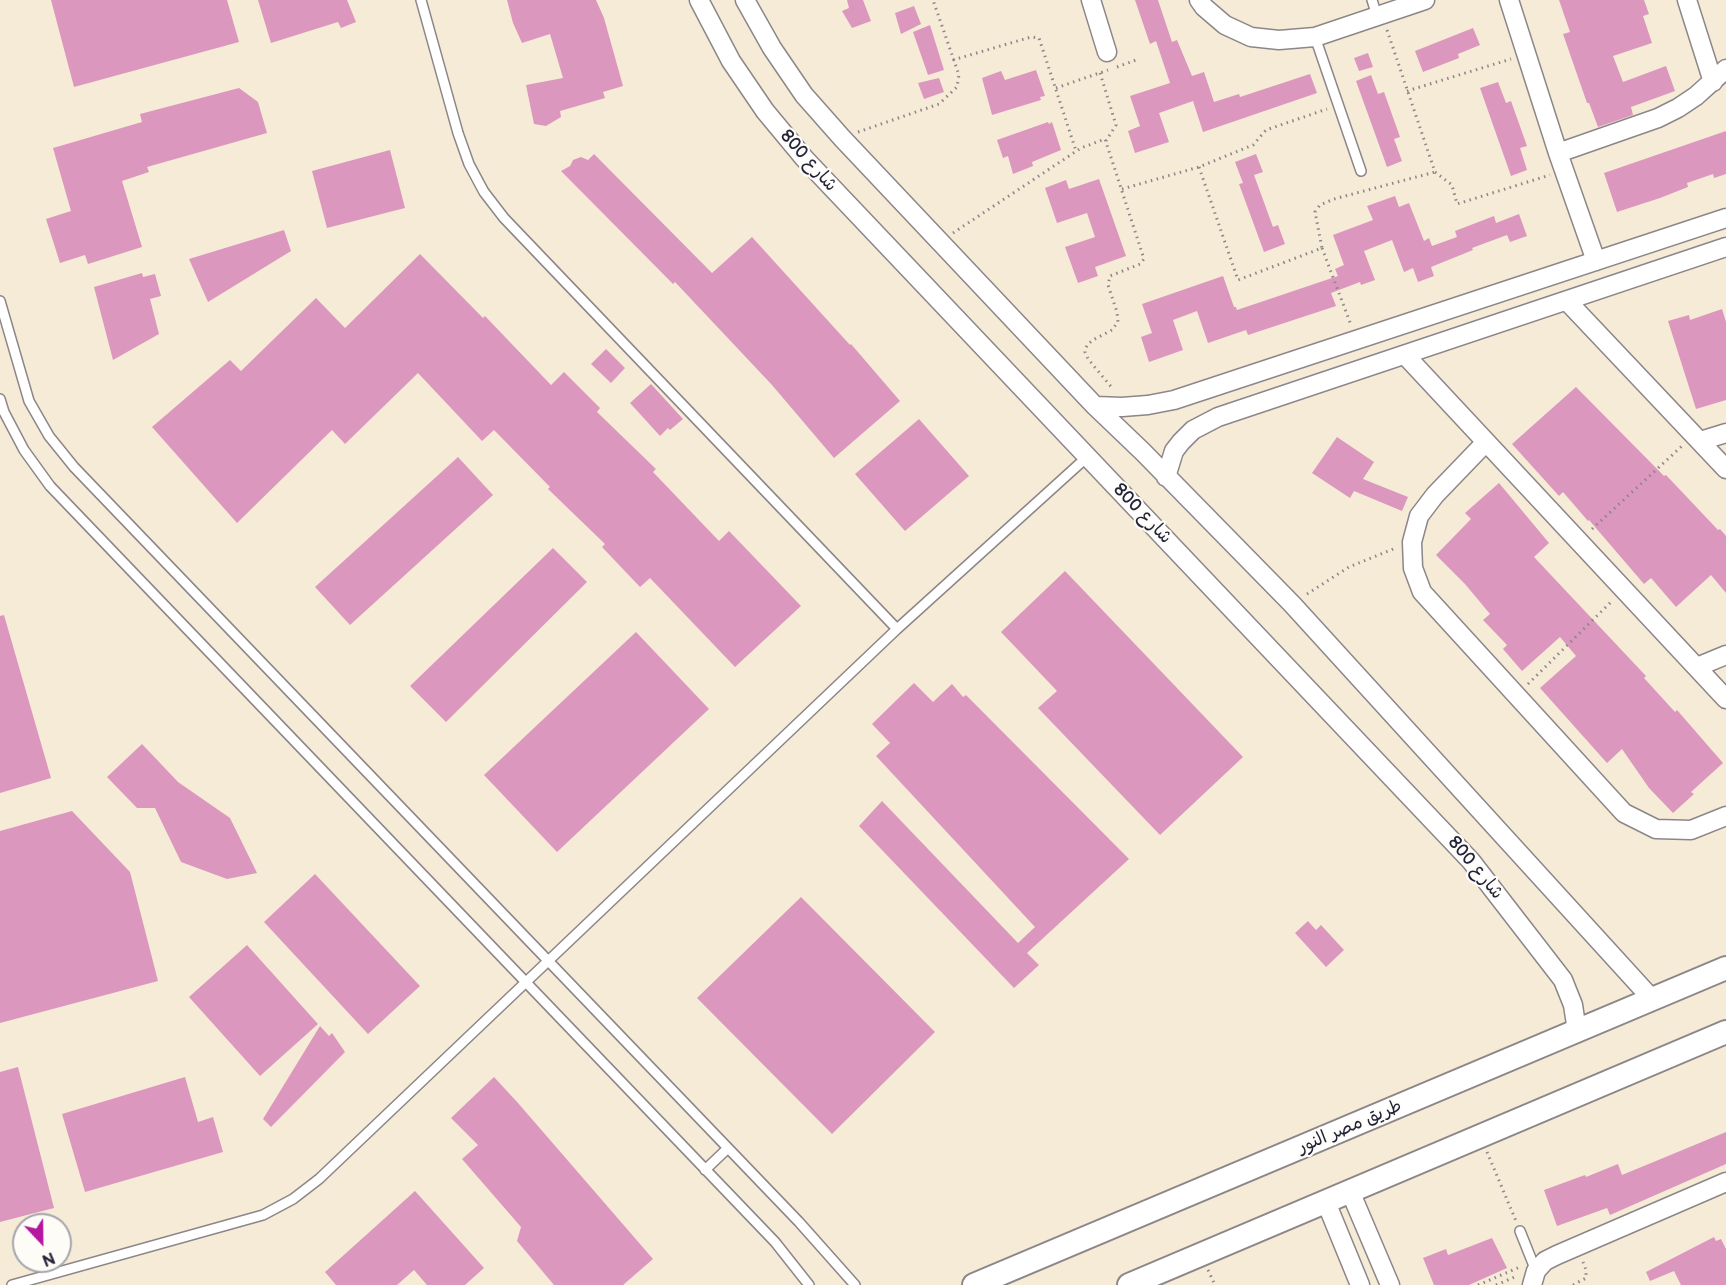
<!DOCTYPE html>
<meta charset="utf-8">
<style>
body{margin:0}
#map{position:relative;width:1726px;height:1285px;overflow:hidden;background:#f6ebd7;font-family:"Balsamiq Sans",sans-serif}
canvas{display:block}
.north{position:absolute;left:12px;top:1213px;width:60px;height:60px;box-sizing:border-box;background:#fdfcf7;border:2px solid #a5a5ac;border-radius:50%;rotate:158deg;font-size:16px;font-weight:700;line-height:24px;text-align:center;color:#22223b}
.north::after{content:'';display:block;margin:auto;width:21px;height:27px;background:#b5179e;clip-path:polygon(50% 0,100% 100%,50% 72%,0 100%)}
</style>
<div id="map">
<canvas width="1726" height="1285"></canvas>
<div class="north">N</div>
</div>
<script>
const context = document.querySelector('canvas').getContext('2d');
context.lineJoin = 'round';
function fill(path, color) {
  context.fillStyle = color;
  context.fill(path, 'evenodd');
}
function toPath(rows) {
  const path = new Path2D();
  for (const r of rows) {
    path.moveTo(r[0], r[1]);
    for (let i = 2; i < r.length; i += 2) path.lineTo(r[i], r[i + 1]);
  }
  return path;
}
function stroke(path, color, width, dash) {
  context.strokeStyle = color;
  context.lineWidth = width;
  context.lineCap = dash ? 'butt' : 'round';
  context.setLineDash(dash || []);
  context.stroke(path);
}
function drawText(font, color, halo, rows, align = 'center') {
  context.font = font + ' "Balsamiq Sans","Playpen Sans Arabic",sans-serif';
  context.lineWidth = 4.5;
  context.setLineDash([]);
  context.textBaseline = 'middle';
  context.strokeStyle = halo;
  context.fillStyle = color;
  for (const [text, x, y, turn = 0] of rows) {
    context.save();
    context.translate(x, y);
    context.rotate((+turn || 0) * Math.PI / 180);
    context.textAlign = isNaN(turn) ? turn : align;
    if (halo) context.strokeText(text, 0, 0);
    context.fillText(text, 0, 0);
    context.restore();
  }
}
const building = toPath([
 [51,0,227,0,239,42,74,87],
 [258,0,347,0,356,22,341,28,338,22,271,43],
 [507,0,596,0,604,18,623,86,603,92,605,98,560,111,561,117,546,126,534,124,526,85,563,78,550,34,522,43,513,23],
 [847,0,863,0,871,21,852,28,842,11,849,8],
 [1135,0,1158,0,1172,42,1177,40,1192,76,1204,72,1214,102,1239,94,1240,97,1310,74,1317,93,1203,132,1193,101,1159,113,1169,142,1135,153,1128,131,1140,126,1130,96,1170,83,1156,41,1150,44],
 [1559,0,1644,0,1649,14,1643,16,1652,43,1613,56,1623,82,1666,66,1675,91,1631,107,1633,115,1598,127,1589,103,1587,103,1563,34,1570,32],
 [914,6,921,24,901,34,895,13],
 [930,25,944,70,928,75,913,32],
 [1473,28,1480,45,1458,54,1459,58,1423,72,1415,51],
 [1368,53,1373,67,1359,71,1354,58],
 [1036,70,1045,96,1040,97,1041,100,992,115,982,78,1001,71,1005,80],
 [1371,75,1378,94,1384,92,1400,137,1394,139,1402,161,1387,167,1356,81],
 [939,78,944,92,924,99,918,83],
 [1498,82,1506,103,1511,101,1527,146,1520,148,1527,170,1511,176,1480,88],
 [239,88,258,102,267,133,147,167,149,172,122,181,142,247,88,264,85,255,60,263,46,219,71,211,53,148,142,122,140,114],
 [1048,122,1049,124,1052,122,1061,150,1032,162,1033,166,1013,174,1008,156,1003,158,997,140],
 [1726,131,1726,174,1714,178,1713,174,1687,183,1688,187,1660,198,1617,212,1604,173],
 [390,150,405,208,327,228,312,171],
 [594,154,712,273,752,237,850,345,851,344,900,401,834,458,772,385,675,282,673,284,561,171,570,166,573,160,581,157,588,160],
 [1256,154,1263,172,1254,175,1273,227,1278,225,1285,244,1264,252,1239,184,1243,183,1235,162],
 [1099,179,1126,256,1095,267,1098,276,1078,283,1065,247,1095,237,1087,213,1057,223,1045,188,1066,180,1069,189],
 [1395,196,1399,207,1409,203,1424,241,1429,238,1432,246,1457,237,1455,231,1494,216,1496,223,1519,214,1527,236,1510,242,1507,235,1472,248,1473,250,1431,267,1434,276,1418,282,1413,268,1404,272,1392,240,1364,251,1375,280,1361,285,1360,282,1331,293,1336,306,1248,335,1246,330,1208,343,1197,311,1173,320,1183,350,1149,362,1141,337,1152,333,1142,304,1223,276,1234,307,1236,307,1237,310,1338,276,1335,269,1344,265,1333,235,1373,220,1367,206],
 [284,230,291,251,208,302,189,259],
 [420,254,483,318,485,316,551,385,564,372,600,408,597,412,656,469,653,472,719,541,729,531,801,606,735,667,650,578,640,587,602,547,605,544,548,489,550,487,494,430,482,441,418,373,345,444,332,430,237,523,152,427,230,360,241,371,316,298,345,328],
 [142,273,143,277,155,274,161,296,150,299,159,334,113,360,94,287],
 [1722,309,1726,322,1726,400,1696,409,1668,321,1689,315,1690,320],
 [606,349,625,368,611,383,591,364],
 [651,384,683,419,670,430,668,428,660,436,630,403],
 [1576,387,1664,476,1666,475,1718,530,1720,529,1726,536,1726,593,1711,575,1676,607,1651,578,1644,584,1589,520,1588,521,1563,492,1559,496,1512,444],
 [919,419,969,476,905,531,855,474],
 [1337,437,1374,462,1363,479,1408,497,1402,511,1354,491,1350,498,1312,473],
 [458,457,493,495,350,625,315,587],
 [1499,483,1549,543,1534,557,1646,676,1644,678,1675,712,1677,710,1723,763,1691,792,1694,794,1673,813,1649,788,1622,749,1607,763,1540,688,1576,656,1560,637,1522,671,1503,649,1507,645,1483,620,1490,614,1465,584,1436,555,1471,519,1465,513],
 [553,548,587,582,446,722,410,686],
 [1065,571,1243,757,1160,835,1038,708,1057,691,1001,632],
 [4,615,51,778,0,793,0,616],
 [636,632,709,709,557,852,484,775],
 [914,683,933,702,952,684,963,697,966,695,1129,859,1027,953,1039,965,1014,988,859,826,882,801,1018,943,1035,927,876,756,890,743,872,724],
 [142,744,178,782,230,818,257,873,227,879,181,862,155,808,137,808,107,777],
 [72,811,130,872,158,981,0,1023,0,831],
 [315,874,420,986,368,1034,264,922],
 [801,897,935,1032,832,1134,697,998],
 [1308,921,1316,930,1321,925,1344,950,1326,967,1295,933],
 [247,945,318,1024,260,1076,189,997],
 [320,1026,329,1036,332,1033,345,1052,271,1127,263,1119],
 [18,1067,54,1208,0,1222,0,1072],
 [185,1077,198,1122,213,1117,223,1152,85,1192,62,1114],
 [494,1077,518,1103,653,1259,623,1285,554,1285,517,1241,521,1227,462,1159,478,1145,451,1118],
 [1726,1132,1726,1164,1610,1215,1607,1208,1557,1226,1544,1190,1585,1175,1586,1177,1618,1164,1622,1175],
 [415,1191,484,1268,465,1285,427,1285,414,1270,397,1285,336,1285,325,1272],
 [1714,1237,1716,1241,1721,1239,1726,1249,1726,1285,1681,1285,1674,1271,1650,1281,1646,1272],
 [1492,1238,1507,1268,1469,1285,1434,1285,1423,1258,1446,1249,1448,1255]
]);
const path = toPath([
 [1387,30,1435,172,1452,185,1457,204,1550,175],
 [953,60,1031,37,1039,38,1076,151],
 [1117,67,1136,60],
 [1100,73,1116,125,1106,141],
 [1056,88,1108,70],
 [1407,91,1511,59],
 [858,132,939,104,957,87,959,75,933,0],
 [1199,167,1238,280,1322,248,1315,212,1320,205,1334,199,1435,172],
 [1122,189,1199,167,1253,145,1266,130,1327,109],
 [953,233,1081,148,1105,139,1144,259,1140,264,1110,276,1108,285,1117,312,1118,322,1112,330,1093,340,1087,345,1085,352,1088,359,1113,389],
 [1322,248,1351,325],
 [1592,529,1682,446],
 [1307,594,1349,567,1396,548],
 [1528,684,1613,600],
 [1487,1152,1516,1221],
 [1208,1270,1215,1285],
 [1478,1285,1520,1267],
 [1496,1285,1517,1276],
 [1573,1285,1586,1278,1586,1270,1583,1262]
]);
const service = toPath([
 [421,0,458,133,469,164,484,192,504,218,897,629],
 [1372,0,1377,16],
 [1315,37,1361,171],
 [0,301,29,401,49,436,74,467,799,1222,855,1285],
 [0,399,4,412,24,450,50,486,775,1242,809,1285],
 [705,1170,728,1148],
 [1520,1231,1536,1271],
 [12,1285,263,1215,293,1199,319,1179,897,629,1087,457]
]);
const minor = toPath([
 [699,0,731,61,765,111,804,158,1471,861,1563,980,1573,1005,1577,1031],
 [745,0,772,48,804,95,842,138,1095,406,1143,452,1292,604,1652,999],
 [1091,0,1107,52],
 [1199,0,1204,7,1225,25,1251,37,1279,40,1315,37,1425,0],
 [1509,0,1558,153,1596,261],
 [1687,0,1713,82],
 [1558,153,1658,118,1678,108,1696,96,1726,69],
 [1567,301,1726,469],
 [1405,355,1726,699],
 [1095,406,1122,407,1148,405,1174,400,1726,218],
 [1700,441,1726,433],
 [1486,442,1435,495,1419,516,1412,542,1413,568,1422,592,1624,813,1656,829,1691,830,1726,816],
 [1166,477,1174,451,1181,442,1193,430,1218,417,1726,247],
 [1697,667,1726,655],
 [1350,1191,1390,1285],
 [1326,1202,1360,1285],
 [1532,1285,1536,1271,1545,1261,1557,1255,1726,1182]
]);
const tertiary = toPath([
 [974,1285,1726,968],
 [1129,1285,1726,1032]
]);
const streetNames = [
 ["شارع 800",808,161,48],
 ["شارع 800",1142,514,46],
 ["شارع 800",1475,868,50],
 ["طريق مصر النور",1350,1127,-23]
];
fill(building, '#dc97be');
stroke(service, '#8c8689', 12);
stroke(minor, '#8c8689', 21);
stroke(tertiary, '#8c8689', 26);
stroke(path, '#8c8689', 3, [1.5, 4.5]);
stroke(service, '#fff', 9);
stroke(minor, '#fff', 18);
stroke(tertiary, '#fff', 22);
drawText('18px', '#22223b', '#fdfcf7', streetNames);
</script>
